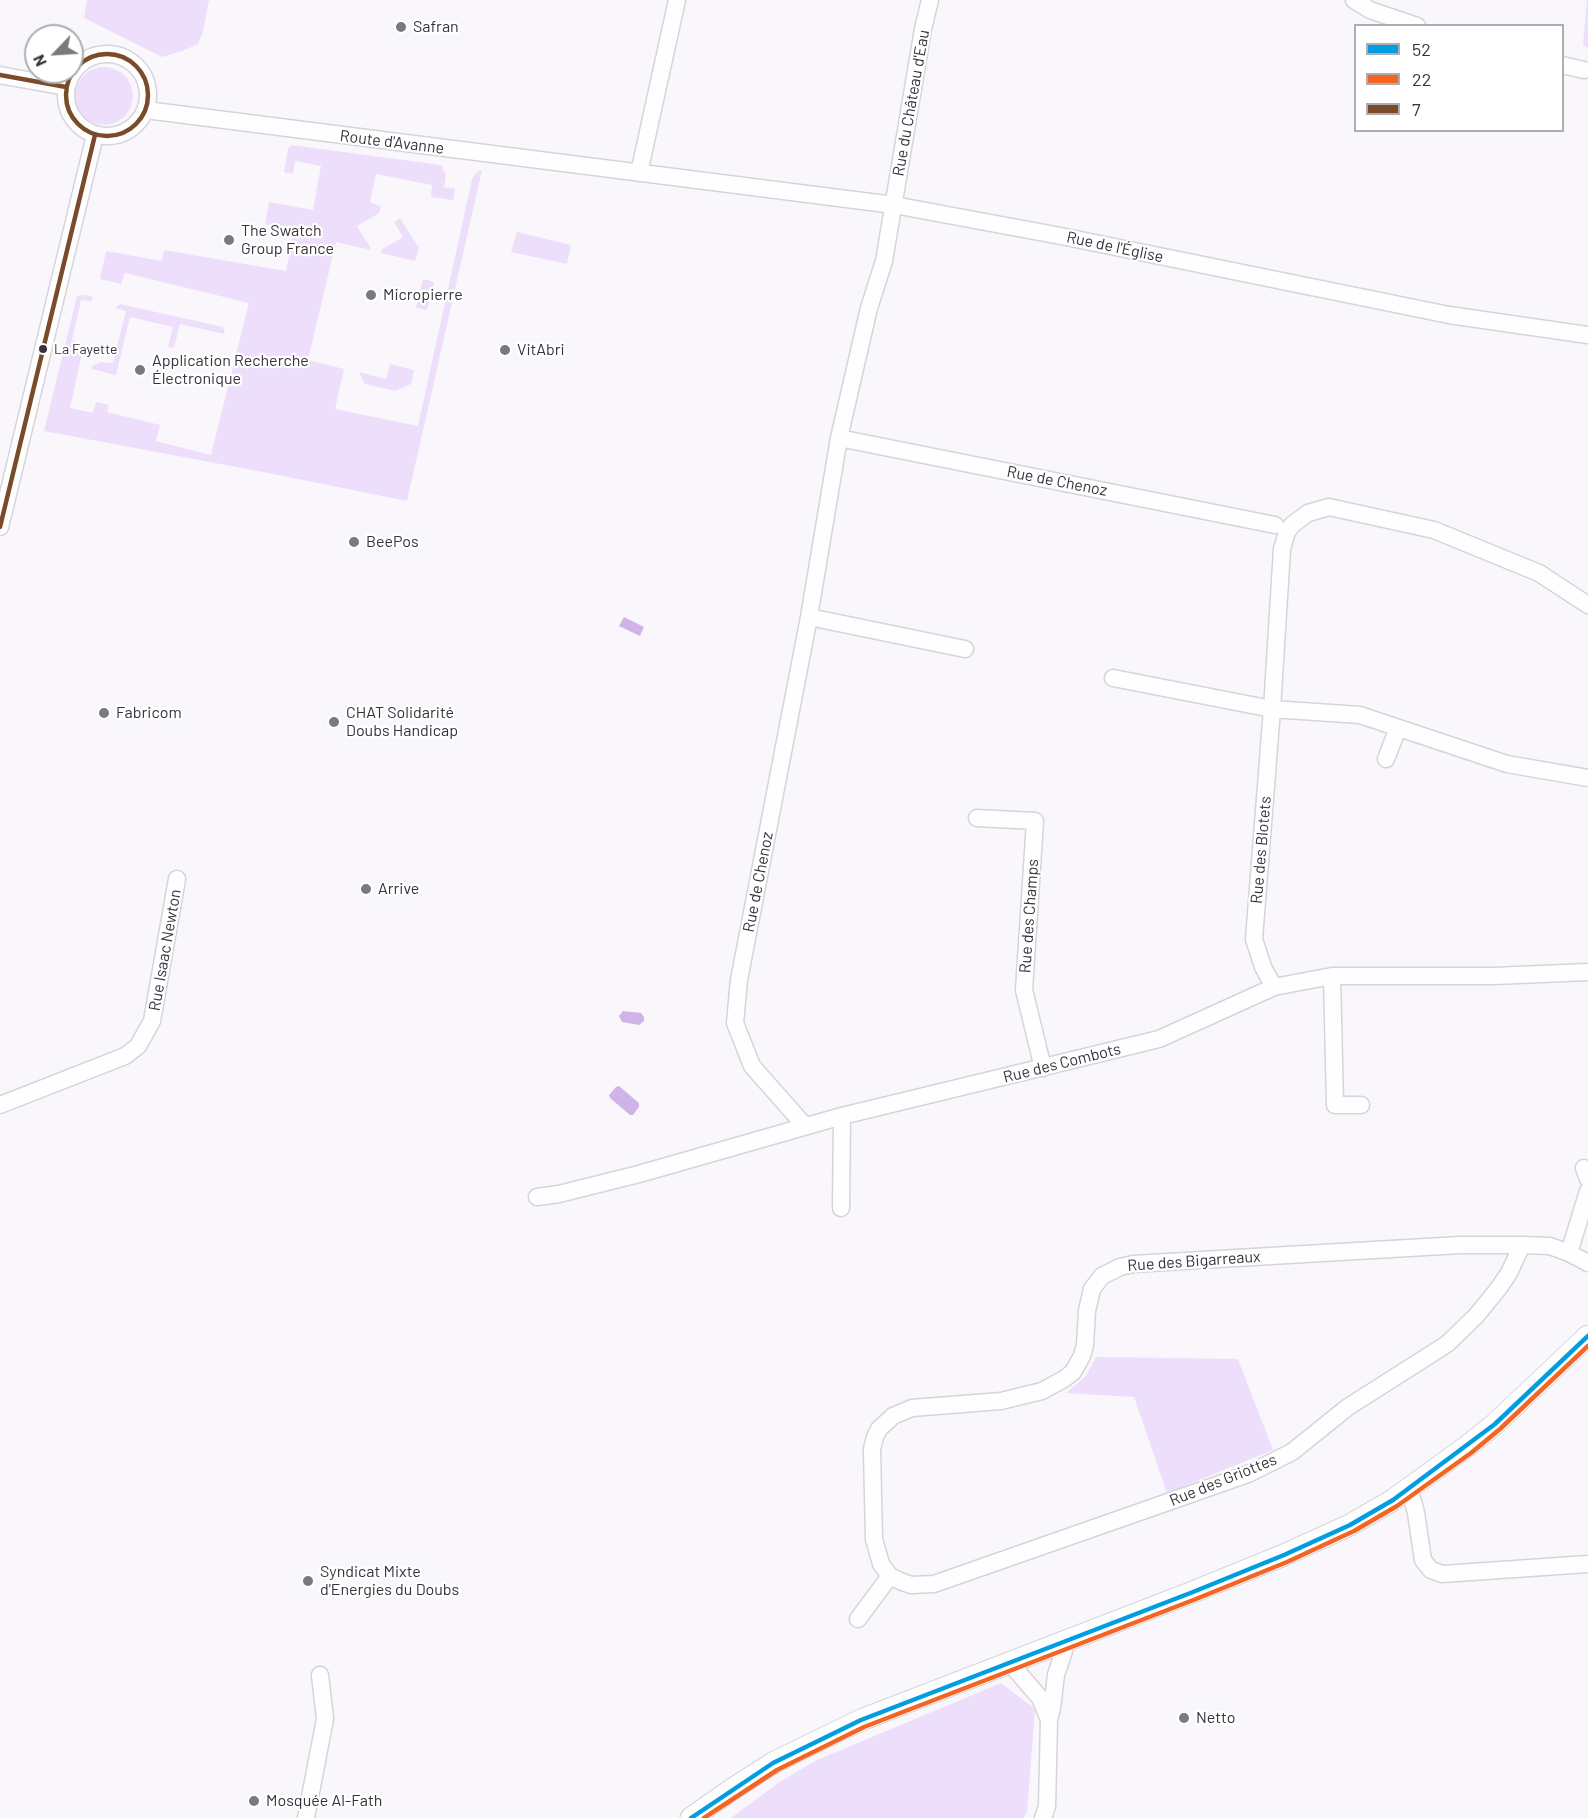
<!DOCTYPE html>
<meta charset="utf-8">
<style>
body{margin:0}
#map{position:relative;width:1588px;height:1818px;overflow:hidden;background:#f9f7fc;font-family:Barlow,sans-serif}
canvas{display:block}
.legend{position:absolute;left:1354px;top:24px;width:210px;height:108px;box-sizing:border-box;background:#fff;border:2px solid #afadb1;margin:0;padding:8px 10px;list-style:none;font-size:18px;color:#37333b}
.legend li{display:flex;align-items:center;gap:12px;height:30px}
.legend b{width:30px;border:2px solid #afadb1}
.north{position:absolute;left:24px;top:24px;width:60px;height:60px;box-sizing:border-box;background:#fff;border:2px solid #afadb1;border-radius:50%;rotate:245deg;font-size:16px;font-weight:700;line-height:24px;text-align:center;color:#37333b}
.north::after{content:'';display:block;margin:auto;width:21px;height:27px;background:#7b787f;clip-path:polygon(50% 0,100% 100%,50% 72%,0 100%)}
</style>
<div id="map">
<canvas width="1588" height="1818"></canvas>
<ul class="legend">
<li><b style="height:8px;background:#009ee0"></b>52</li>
<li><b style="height:8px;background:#f26522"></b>22</li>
<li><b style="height:8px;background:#7a4b2a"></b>7</li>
</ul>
<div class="north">N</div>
</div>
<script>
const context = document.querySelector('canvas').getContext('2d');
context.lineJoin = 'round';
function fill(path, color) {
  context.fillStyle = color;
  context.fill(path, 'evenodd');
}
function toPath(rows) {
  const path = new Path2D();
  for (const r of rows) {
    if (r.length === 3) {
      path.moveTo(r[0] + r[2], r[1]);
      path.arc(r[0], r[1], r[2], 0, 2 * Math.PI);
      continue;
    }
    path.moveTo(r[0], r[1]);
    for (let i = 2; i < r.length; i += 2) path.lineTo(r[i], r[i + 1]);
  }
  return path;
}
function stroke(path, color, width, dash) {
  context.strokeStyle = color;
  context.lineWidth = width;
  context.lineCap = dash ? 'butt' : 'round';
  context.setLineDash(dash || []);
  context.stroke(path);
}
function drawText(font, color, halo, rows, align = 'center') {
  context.font = font + ' Barlow,sans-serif';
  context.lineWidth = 4.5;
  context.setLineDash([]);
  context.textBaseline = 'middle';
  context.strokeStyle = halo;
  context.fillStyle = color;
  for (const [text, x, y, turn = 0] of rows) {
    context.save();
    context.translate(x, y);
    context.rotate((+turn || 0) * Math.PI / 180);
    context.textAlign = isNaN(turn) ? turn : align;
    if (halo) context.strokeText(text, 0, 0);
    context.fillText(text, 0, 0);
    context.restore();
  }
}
const green = toPath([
 [87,0,209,0,203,32,198,44,182,51,162,57,84,18],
 [1587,0,1588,0,1588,48,1583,45],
 [104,96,29],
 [291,145,441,165,446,175,444,187,455,189,453,200,431,197,432,185,376,174,370,202,381,207,379,213,357,226,370,247,370,250,336,242,308,360,344,369,335,409,418,426,472,179,477,172,482,170,407,501,263,472,44,431,77,296,84,295,91,296,93,299,91,301,81,300,72,340,84,344,70,408,93,413,96,402,109,405,107,412,160,425,156,441,211,455,249,303,125,273,121,284,100,279,106,251,162,261,164,250,286,271,294,230,265,224,269,202,313,210,321,166,295,161,293,174,284,172,288,149],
 [400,218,419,248,415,261,381,253,381,250,403,237,394,222],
 [517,232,571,245,567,264,511,252],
 [423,279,434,282,427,310,416,308],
 [120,304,223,327,225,334,180,324,174,348,168,347,173,327,130,317,116,375,92,369,92,366,100,362,113,363,126,311,115,308],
 [390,364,414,370,411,384,395,391,365,384,359,372,386,379],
 [1096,1357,1238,1359,1273,1450,1167,1493,1134,1397,1066,1393,1086,1376],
 [1001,1683,1035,1709,1027,1813,1023,1818,731,1818,778,1783,817,1760]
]);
const water = toPath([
 [624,617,644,627,640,636,619,626],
 [623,1011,641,1013,644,1017,644,1021,639,1025,622,1022,619,1016],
 [619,1086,639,1103,639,1107,633,1115,630,1115,610,1098,609,1095,616,1087]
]);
const minor = toPath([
 [1354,0,1370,10,1417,26],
 [107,95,41],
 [1562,65,1584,70],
 [0,75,66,87],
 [146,110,894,205,1066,237,1449,315,1588,335],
 [639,173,677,0],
 [839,438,1275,525],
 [0,527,95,135],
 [809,617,965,649],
 [1113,678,1272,709,1360,715,1507,764,1588,778],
 [1386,759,1398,728],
 [977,818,1035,821,1024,990,1043,1068],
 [1332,976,1335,1105,1361,1105],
 [1274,987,1263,967,1254,939,1272,709,1282,549,1287,532,1292,525,1308,513,1329,507,1434,530,1539,573,1588,605],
 [0,1105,125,1056,138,1046,152,1021,177,879],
 [805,1126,752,1066,735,1023,739,980,809,617,839,438,869,308,884,261,923,29,930,0],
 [1584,1168,1588,1179],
 [537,1197,559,1194,639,1174,842,1116,1159,1039,1274,987,1332,976,1494,976,1588,972],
 [841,1208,842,1116],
 [1522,1245,1509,1273,1498,1289,1476,1316,1447,1344,1348,1407,1292,1452,1248,1474,934,1584,911,1585,900,1581,890,1576,881,1564,874,1539,872,1449,875,1437,879,1429,893,1416,912,1408,1001,1401,1042,1391,1064,1379,1073,1372,1082,1356,1085,1345,1087,1311,1092,1289,1102,1276,1120,1267,1133,1264,1460,1245,1522,1245,1550,1246,1569,1253,1588,1263],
 [1569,1253,1588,1191],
 [1408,1490,1413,1501,1416,1513,1423,1560,1431,1570,1442,1574,1588,1564],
 [858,1619,890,1576],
 [1013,1661,1016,1670,1040,1698,1049,1720],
 [306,1818,325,1719,320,1675],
 [1043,1818,1047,1806,1049,1720,1052,1708,1056,1675,1064,1651,1062,1642]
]);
const tertiary = toPath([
 [691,1818,734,1788,773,1763,861,1720,1193,1592,1284,1555,1350,1525,1393,1500,1466,1447,1495,1424,1588,1336]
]);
const bus1 = toPath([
 [691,1818,773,1763,861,1720,1193,1592,1284,1555,1350,1525,1393,1500,1495,1424,1588,1336]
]);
const bus2 = toPath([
 [704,1818,777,1770,864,1727,1196,1599,1287,1562,1354,1531,1397,1506,1471,1453,1500,1429,1588,1346]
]);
const bus3 = toPath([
 [107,95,41],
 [0,75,66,87],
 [0,527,95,135]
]);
const markers = [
 [401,27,6,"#7b787f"],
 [229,240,6,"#7b787f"],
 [371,295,6,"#7b787f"],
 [43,349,5,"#37333b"],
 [505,350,6,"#7b787f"],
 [140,370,6,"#7b787f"],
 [354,542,6,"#7b787f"],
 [104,713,6,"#7b787f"],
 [334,722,6,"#7b787f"],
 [366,889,6,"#7b787f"],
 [308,1581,6,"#7b787f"],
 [1184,1718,6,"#7b787f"],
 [254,1801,6,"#7b787f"]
];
const busNames = [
 ["La Fayette",54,349]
];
const poiNames = [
 ["Safran",413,27],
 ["The Swatch",241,231],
 ["Group France",241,249],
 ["Micropierre",383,295],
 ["VitAbri",517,350],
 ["Application Recherche",152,361],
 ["Électronique",152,379],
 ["BeePos",366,542],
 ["Fabricom",116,713],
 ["CHAT Solidarité",346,713],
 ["Doubs Handicap",346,731],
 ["Arrive",378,889],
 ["Syndicat Mixte",320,1572],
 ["d'Energies du Doubs",320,1590],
 ["Netto",1196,1718],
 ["Mosquée Al-Fath",266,1801]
];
const streetNames = [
 ["Rue du Château d'Eau",911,103,-80],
 ["Route d'Avanne",392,142,7],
 ["Rue de l'Église",1115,247,12],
 ["Rue de Chenoz",1057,481,11],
 ["Rue des Blotets",1261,850,-85],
 ["Rue de Chenoz",758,882,-79],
 ["Rue des Champs",1029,916,-86],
 ["Rue Isaac Newton",165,950,-80],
 ["Rue des Combots",1062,1063,-14],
 ["Rue des Bigarreaux",1194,1261,-4],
 ["Rue des Griottes",1223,1480,-22]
];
fill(green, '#eddffb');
fill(water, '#d0b4e9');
stroke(minor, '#d6d4da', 19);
stroke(tertiary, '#d6d4da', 23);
stroke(minor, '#fefeff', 16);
stroke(tertiary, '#fefeff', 21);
stroke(bus1, '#009ee0', 4.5);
stroke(bus2, '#f26522', 4.5);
stroke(bus3, '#7a4b2a', 4.5);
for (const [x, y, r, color] of markers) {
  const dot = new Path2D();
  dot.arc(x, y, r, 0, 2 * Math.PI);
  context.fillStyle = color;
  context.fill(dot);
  stroke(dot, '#fff', 2);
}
drawText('14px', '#37333b', '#fff', busNames, 'left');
drawText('16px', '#37333b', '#fff', poiNames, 'left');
drawText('16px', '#37333b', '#fff', streetNames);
</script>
